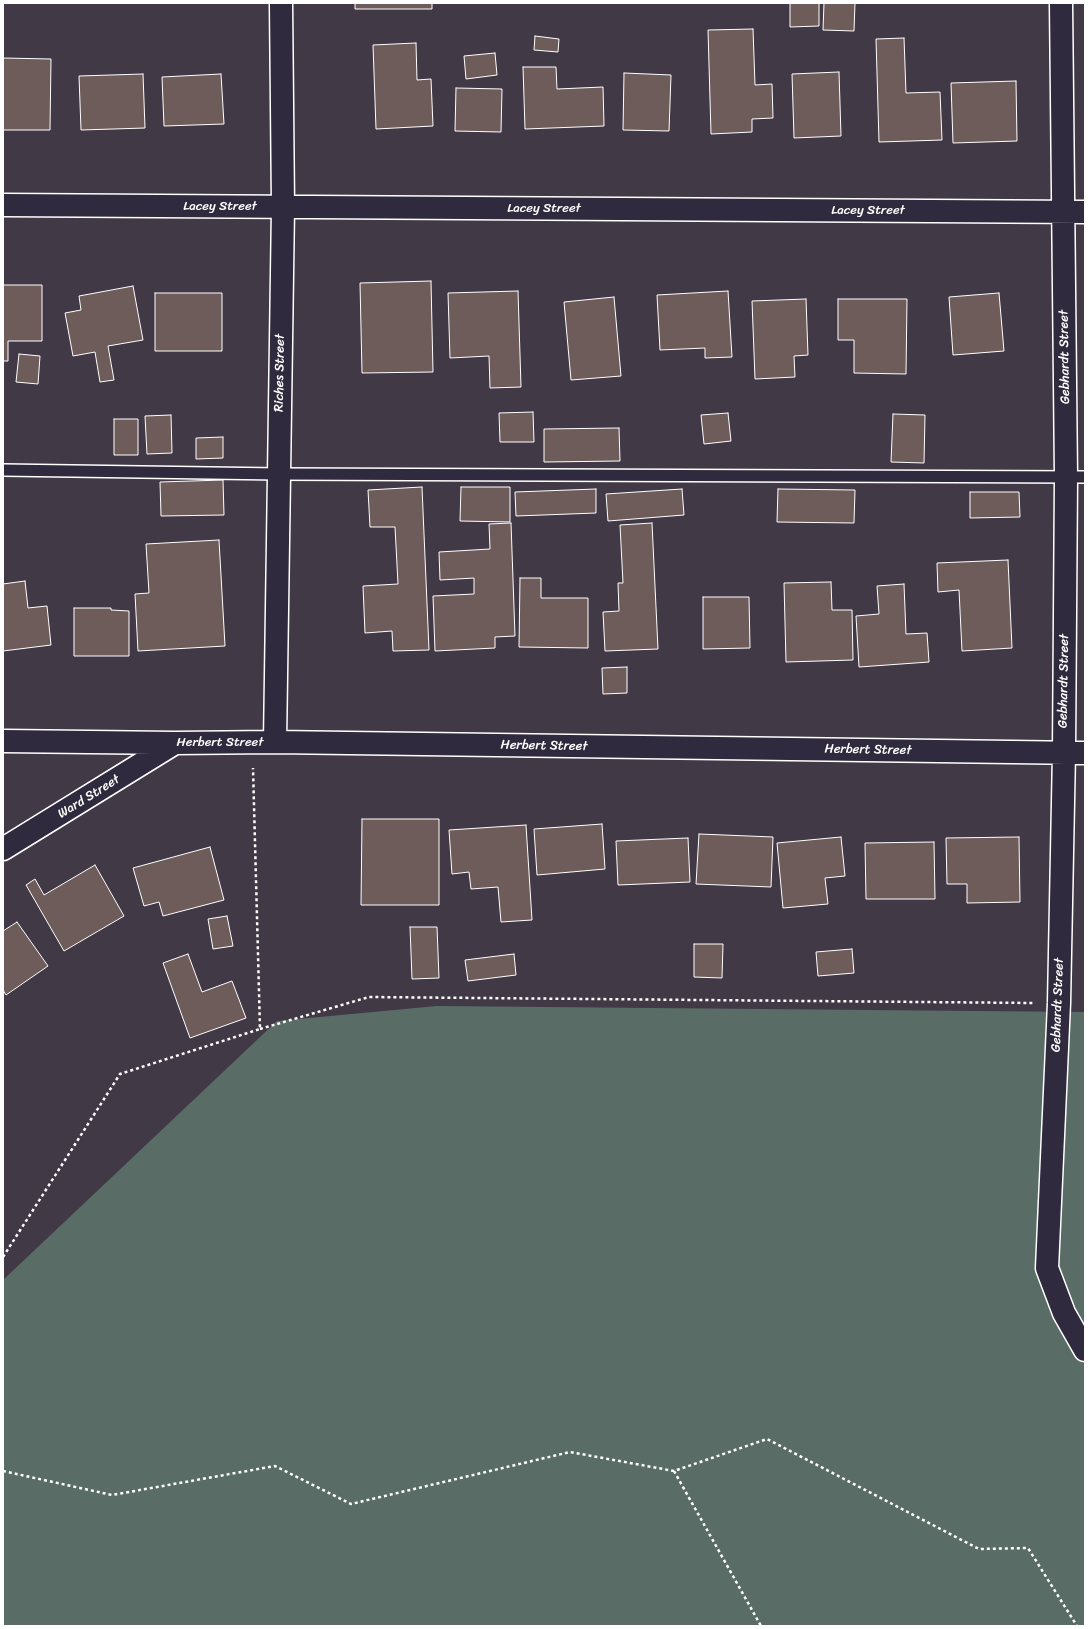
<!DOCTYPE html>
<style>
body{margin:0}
#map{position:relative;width:1088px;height:1629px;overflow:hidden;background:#423946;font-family:Sriracha,sans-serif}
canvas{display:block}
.frame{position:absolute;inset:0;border:4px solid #fff;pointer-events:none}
</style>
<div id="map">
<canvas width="1088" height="1629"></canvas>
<div class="frame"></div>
</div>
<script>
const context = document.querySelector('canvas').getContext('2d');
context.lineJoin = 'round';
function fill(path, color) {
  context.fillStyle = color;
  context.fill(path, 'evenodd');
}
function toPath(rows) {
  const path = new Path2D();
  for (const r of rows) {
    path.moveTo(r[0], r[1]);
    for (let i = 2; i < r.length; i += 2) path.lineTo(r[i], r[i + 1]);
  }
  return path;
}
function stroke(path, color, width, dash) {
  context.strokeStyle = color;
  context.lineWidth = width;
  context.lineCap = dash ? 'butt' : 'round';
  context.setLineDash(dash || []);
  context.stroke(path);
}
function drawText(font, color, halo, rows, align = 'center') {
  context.font = font + ' Sriracha,sans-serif';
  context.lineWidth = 3;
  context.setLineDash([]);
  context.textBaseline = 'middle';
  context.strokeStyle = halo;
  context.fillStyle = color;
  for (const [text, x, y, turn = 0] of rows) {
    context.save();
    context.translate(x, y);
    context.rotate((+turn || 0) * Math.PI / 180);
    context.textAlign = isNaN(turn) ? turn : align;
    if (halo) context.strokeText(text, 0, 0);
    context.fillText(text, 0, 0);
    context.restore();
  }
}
const green = toPath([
 [437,1006,1085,1012,1085,1626,3,1626,3,1280,277,1021]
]);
const building = toPath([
 [355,3,432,3,432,9,355,9,355,3],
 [790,3,819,3,819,26,790,27,790,3],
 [824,3,855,3,854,31,823,30,824,3],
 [753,29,755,85,772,84,773,118,752,119,752,132,711,134,708,30,753,29],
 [535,36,559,39,558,52,534,50,535,36],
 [904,38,906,93,940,92,942,140,879,142,876,39,904,38],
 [416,43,417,80,431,79,433,126,376,129,373,45,416,43],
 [495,53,497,75,466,79,464,56,495,53],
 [3,58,51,59,50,130,3,130,3,58],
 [523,67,556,67,557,89,603,87,604,126,525,129,523,67],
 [839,72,841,136,794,138,792,74,839,72],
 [624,73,671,75,669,131,623,130,624,73],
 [143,74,145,128,81,130,79,76,143,74],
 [221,74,224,124,164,126,162,77,221,74],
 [1016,81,1017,141,953,143,951,83,1016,81],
 [456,88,502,89,501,132,455,131,456,88],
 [431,281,433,372,362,373,360,283,431,281],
 [3,285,42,285,42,341,8,341,8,361,3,361,3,285],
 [133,286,143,340,108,346,114,380,100,382,95,352,73,356,65,313,81,310,79,296,133,286],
 [518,291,521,387,490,388,489,356,450,358,448,293,518,291],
 [728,291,732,357,705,358,705,348,660,350,657,295,728,291],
 [155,293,222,293,222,351,155,351,155,293],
 [999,293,1004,351,953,355,949,297,999,293],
 [614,297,621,376,571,380,564,302,614,297],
 [806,299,808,355,794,356,795,377,755,379,752,301,806,299],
 [838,299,907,299,906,374,854,373,854,340,838,340,838,299],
 [19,354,40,356,38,384,16,382,19,354],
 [533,412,534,442,500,442,499,413,533,412],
 [728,413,731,441,704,444,701,415,728,413],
 [893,414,925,415,924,463,891,462,893,414],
 [171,415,172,453,147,454,145,416,171,415],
 [114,419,138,419,138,455,114,455,114,419],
 [619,428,620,461,544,462,544,429,619,428],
 [223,437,223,458,196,459,196,438,223,437],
 [223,480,224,515,161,516,160,482,223,480],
 [422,487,429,650,393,651,392,631,365,633,363,586,398,584,395,527,370,527,368,490,422,487],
 [461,487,510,487,510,522,460,521,461,487],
 [596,489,596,513,516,516,515,492,596,489],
 [682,489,684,515,608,521,606,494,682,489],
 [778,489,855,490,854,523,777,522,778,489],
 [970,492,1019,492,1020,517,970,518,970,492],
 [511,523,515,636,495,637,495,648,435,651,433,596,474,594,474,578,440,580,439,552,490,549,489,524,511,523],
 [652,523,658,649,605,651,603,612,619,611,618,583,623,583,620,525,652,523],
 [219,540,225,646,138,651,135,594,149,593,146,544,219,540],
 [1008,560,1012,648,962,651,959,590,938,592,937,563,1008,560],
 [520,578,541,578,541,598,588,598,588,648,519,647,520,578],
 [25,581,28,608,47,606,51,645,3,651,3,584,25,581],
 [831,582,832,610,852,610,853,660,786,662,784,583,831,582],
 [904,584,906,634,927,633,929,662,859,667,856,616,879,614,877,586,904,584],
 [703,597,749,597,750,648,703,649,703,597],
 [74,608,111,608,111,610,129,611,129,656,74,656,74,608],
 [627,667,627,693,603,694,602,668,627,667],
 [362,819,439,819,439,905,361,905,362,819],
 [602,824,605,869,537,875,534,829,602,824],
 [526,825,532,920,501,922,498,887,471,889,469,872,452,874,449,830,526,825],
 [699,834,773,837,771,887,696,884,699,834],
 [841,837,845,876,825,878,828,904,783,908,777,843,841,837],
 [1019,837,1020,902,967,903,967,884,947,884,946,838,1019,837],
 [688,838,690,882,618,885,616,841,688,838],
 [934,842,935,899,866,899,865,843,934,842],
 [210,847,224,900,163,916,159,902,144,906,133,868,210,847],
 [95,865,124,916,64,951,26,885,35,879,44,895,95,865],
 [227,916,233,946,213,949,208,919,227,916],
 [17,922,48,966,6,995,3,990,3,931,17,922],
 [410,927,437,927,439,978,412,979,410,927],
 [694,944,723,944,722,978,694,977,694,944],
 [852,949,854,973,818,976,816,952,852,949],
 [188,954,202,992,232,981,246,1018,190,1038,163,963,188,954],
 [514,954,516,975,468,981,465,960,514,954]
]);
const path = toPath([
 [260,1029,369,997,1033,1003],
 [3,1257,120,1074,260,1029,253,768],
 [3,1471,112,1495,275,1466,351,1504,570,1452,674,1471,767,1439,979,1549,1028,1548,1077,1626],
 [674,1471,761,1626]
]);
const lane = toPath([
 [3,470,279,474,1085,477]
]);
const street = toPath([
 [1061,3,1066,477,1064,752,1059,1003,1047,1268,1064,1313,1085,1350],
 [3,205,1085,212],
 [3,741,175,743,275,742,1085,753],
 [275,742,283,207,281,3],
 [3,849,175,743]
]);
const streetNames = [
 ["Lacey Street",220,207],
 ["Lacey Street",544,209],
 ["Lacey Street",868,211],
 ["Gebhardt Street",1065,357,-91],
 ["Riches Street",280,373,-89],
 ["Gebhardt Street",1064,681,-89],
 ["Herbert Street",220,743],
 ["Herbert Street",544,746,1],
 ["Herbert Street",868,750,1],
 ["Ward Street",89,797,-32],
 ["Gebhardt Street",1058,1005,-88]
];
fill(green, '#596d66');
fill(building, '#6e5c5b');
stroke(building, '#fff', 1);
stroke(lane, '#fff', 14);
stroke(street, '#fff', 25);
stroke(path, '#fff', 2.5, [3, 3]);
stroke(lane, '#2f2a3d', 11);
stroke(street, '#2f2a3d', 22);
drawText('13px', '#fff', '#2f2a3d', streetNames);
</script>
